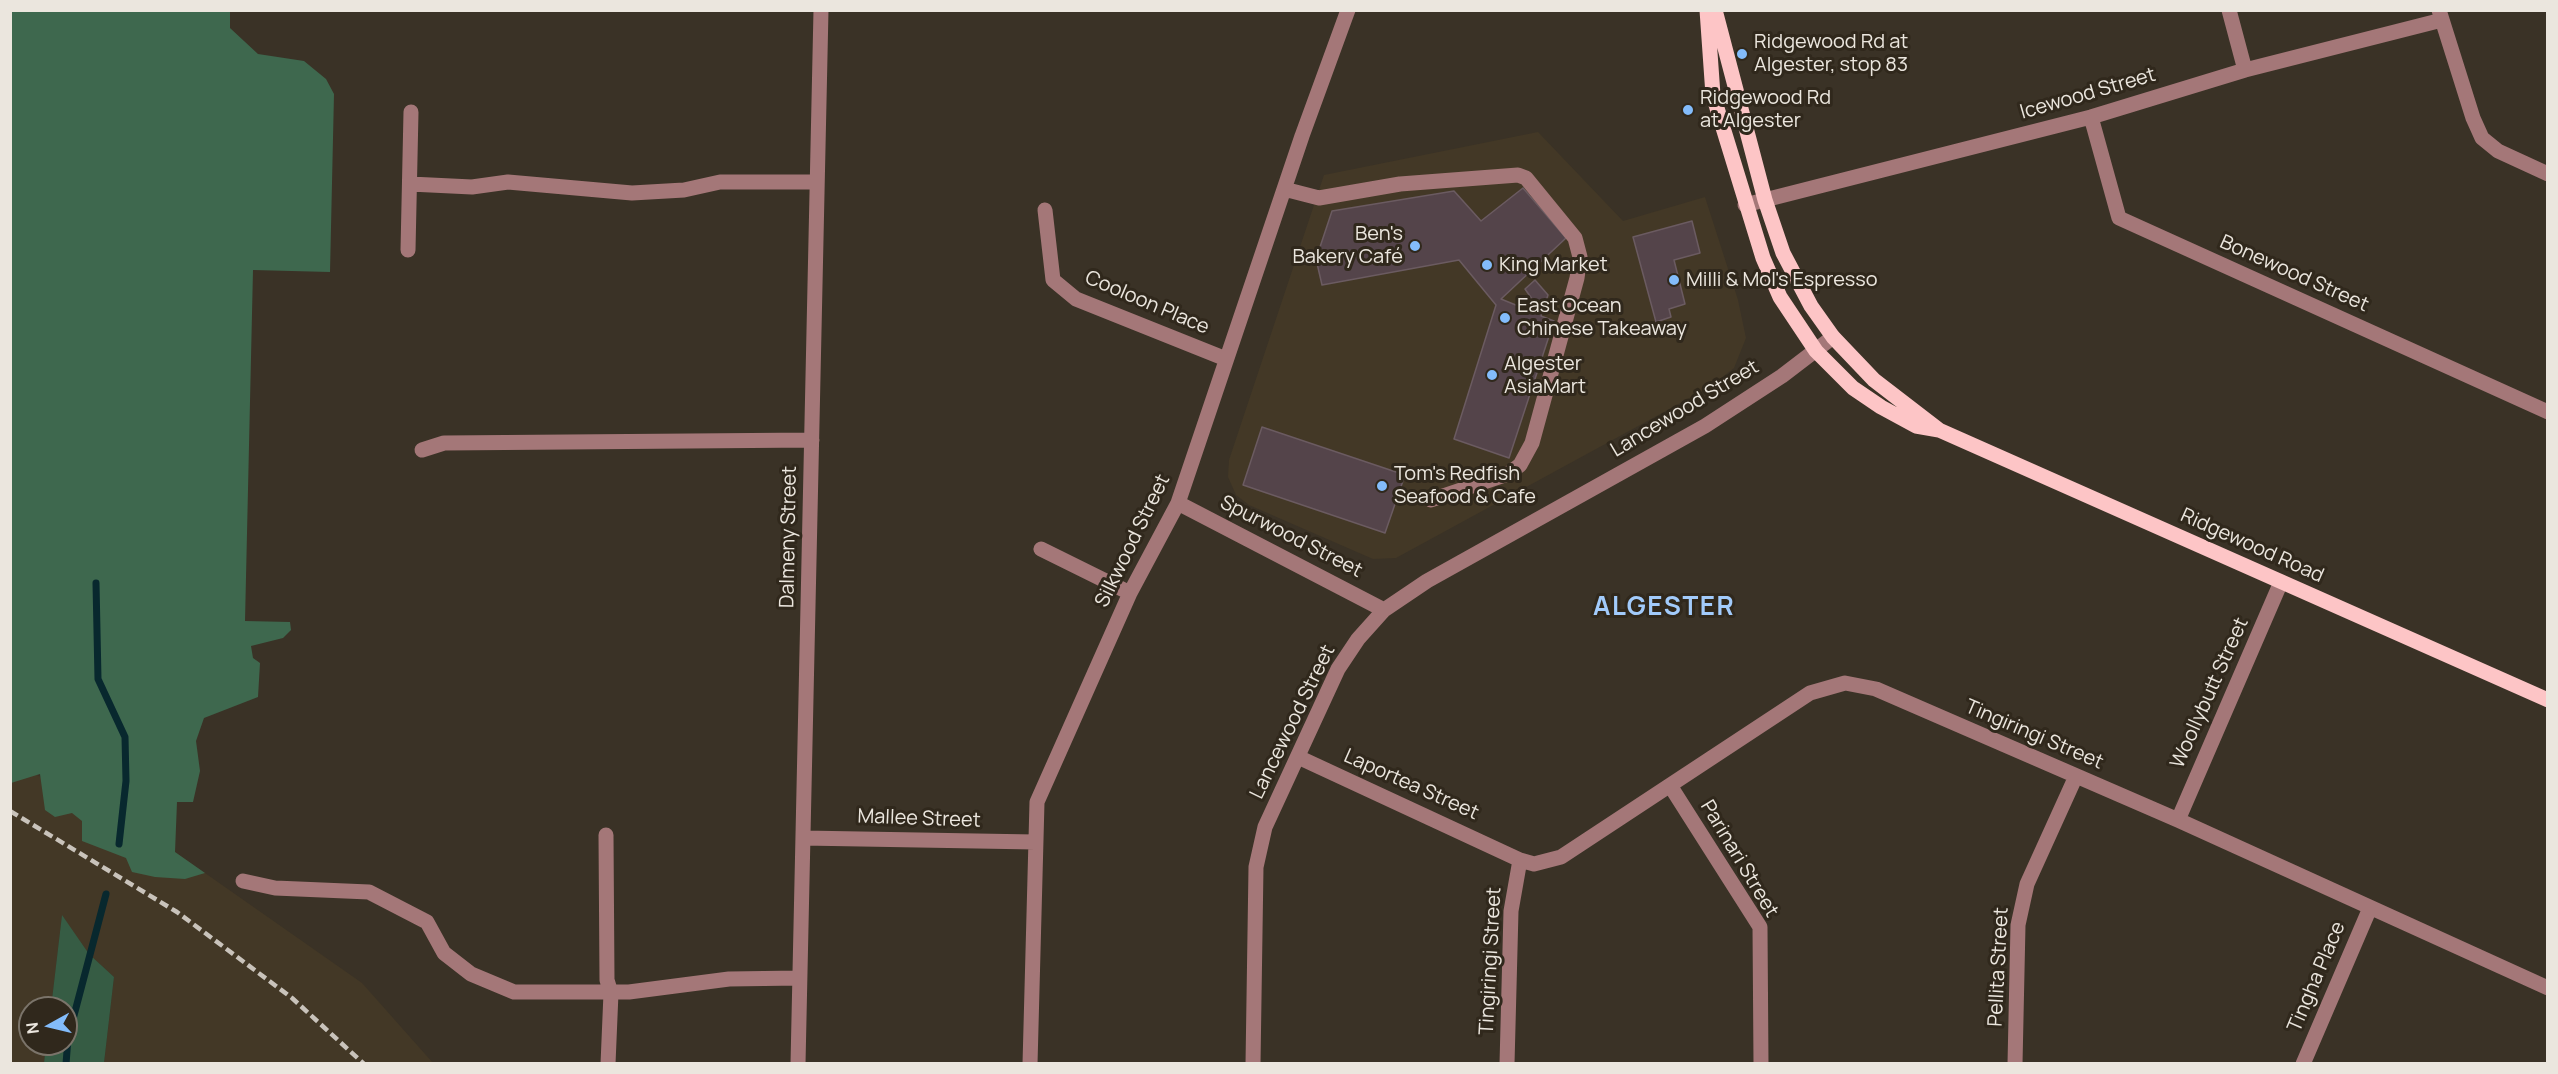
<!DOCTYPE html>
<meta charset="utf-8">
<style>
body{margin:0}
#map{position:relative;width:2558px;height:1074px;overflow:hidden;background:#3a3226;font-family:Manrope,sans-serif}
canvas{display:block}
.frame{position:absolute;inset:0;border:12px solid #ebe6de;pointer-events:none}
.north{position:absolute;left:18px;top:996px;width:60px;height:60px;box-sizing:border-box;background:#30281c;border:2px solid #7b746a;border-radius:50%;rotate:262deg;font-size:16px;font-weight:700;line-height:24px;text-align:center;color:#ebe6de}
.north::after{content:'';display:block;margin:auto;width:21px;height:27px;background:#83bcfb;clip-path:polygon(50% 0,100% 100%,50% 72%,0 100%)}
</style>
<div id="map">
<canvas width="2558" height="1074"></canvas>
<div class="frame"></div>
<div class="north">N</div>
</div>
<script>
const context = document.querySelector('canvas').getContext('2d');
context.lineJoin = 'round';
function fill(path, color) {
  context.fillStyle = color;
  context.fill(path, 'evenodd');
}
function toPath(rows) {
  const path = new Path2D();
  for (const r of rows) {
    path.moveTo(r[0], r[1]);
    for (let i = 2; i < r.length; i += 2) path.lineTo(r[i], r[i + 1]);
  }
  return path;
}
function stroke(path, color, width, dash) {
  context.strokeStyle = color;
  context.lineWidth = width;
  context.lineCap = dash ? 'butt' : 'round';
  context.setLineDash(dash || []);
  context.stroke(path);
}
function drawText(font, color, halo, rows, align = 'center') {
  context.font = font + ' Manrope,sans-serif';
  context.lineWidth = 6;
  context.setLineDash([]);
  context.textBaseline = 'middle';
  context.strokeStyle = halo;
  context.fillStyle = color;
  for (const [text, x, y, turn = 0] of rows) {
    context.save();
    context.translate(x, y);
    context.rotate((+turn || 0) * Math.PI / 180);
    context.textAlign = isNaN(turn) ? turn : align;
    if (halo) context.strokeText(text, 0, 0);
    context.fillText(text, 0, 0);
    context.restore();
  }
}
const built = toPath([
 [1538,132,1623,221,1705,197,1738,300,1746,338,1734,368,1708,388,1396,558,1373,559,1249,505,1236,495,1228,477,1229,460,1324,175],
 [10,760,175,852,362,983,433,1063,104,1063,114,977,89,954,62,916,51,1008,30,1008,30,1044,46,1044,44,1063,11,1063]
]);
const green = toPath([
 [62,915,89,954,114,977,104,1063,44,1063,46,1044,66,1044,66,1008,51,1008]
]);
const forest = toPath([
 [10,11,230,11,230,28,258,54,304,61,326,79,334,94,330,272,253,270,245,621,290,622,291,630,283,638,251,646,253,658,260,663,258,697,204,718,196,741,200,771,193,802,177,802,175,852,205,873,185,879,155,877,132,872,126,858,82,841,82,821,72,813,55,817,45,810,40,774,11,783]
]);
const stream = toPath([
 [96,583,98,679,125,737,126,781,119,844],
 [66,1064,68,1038,106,894]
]);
const building = toPath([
 [1523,188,1566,238,1501,299,1528,310,1532,299,1525,289,1535,280,1548,295,1541,316,1554,321,1509,458,1454,439,1496,305,1459,260,1322,285,1316,259,1332,211,1454,191,1481,221,1523,188],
 [1692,221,1700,253,1674,260,1685,304,1669,309,1671,317,1656,322,1633,237,1692,221],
 [1262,427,1405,475,1385,533,1243,485,1262,427]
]);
const minor = toPath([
 [2229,10,2245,70],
 [2439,10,2473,118,2482,138,2498,151,2548,174],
 [2091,117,2119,218,2548,412],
 [410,184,472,187,508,182,632,193,684,190,720,182,817,182],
 [1284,189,1319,198,1400,184,1518,175,1526,178,1575,238,1580,257,1577,278,1532,443,1520,465,1508,474,1431,500],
 [1745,205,2091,117,2245,70,2442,20],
 [1045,210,1053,280,1076,299,1226,359],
 [408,250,411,112],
 [422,450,444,443,812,440],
 [1178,503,1384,610],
 [1041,549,1130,593],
 [1298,757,1520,860,1534,864,1561,857,1810,693,1845,683,1876,689,2178,820,2548,988],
 [1671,787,1760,927,1761,1064],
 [2178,820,2281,582],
 [606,835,607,980,611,993,608,1064],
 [803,838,1035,842],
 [243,881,275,888,369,892,427,922,444,953,471,974,514,992,629,992,729,979,799,978],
 [798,1064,821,10],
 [1030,1064,1037,802,1130,593,1178,503,1302,136,1348,10],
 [1253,1064,1256,867,1265,827,1338,669,1358,639,1384,610,1427,581,1705,426,1782,376,1833,337],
 [1507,1064,1511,911,1520,860],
 [2015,1064,2018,925,2027,884,2076,776],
 [2303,1064,2370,908]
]);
const major = toPath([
 [1707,10,1713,95,1763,258,1780,297,1816,351,1853,388,1881,407,1916,426,1939,430,2548,700],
 [1715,10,1765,200,1783,253,1811,306,1833,337,1874,380,1939,430]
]);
const rail = toPath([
 [10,811,177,912,292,998,364,1064]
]);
const markers = [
 [1742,54,6,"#83bcfb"],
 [1688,110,6,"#83bcfb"],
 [1415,246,6,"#83bcfb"],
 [1487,265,6,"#83bcfb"],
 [1674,280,6,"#83bcfb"],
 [1505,318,6,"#83bcfb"],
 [1492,375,6,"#83bcfb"],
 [1382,486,6,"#83bcfb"]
];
const poiNames = [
 ["Ridgewood Rd at",1754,42],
 ["Algester, stop 83",1754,65],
 ["Ridgewood Rd",1700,98],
 ["at Algester",1700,121],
 ["Ben's",1403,234,"right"],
 ["Bakery Café",1403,257,"right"],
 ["King Market",1499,265],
 ["Milli & Mol's Espresso",1686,280],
 ["East Ocean",1517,306],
 ["Chinese Takeaway",1517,329],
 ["Algester",1504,364],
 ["AsiaMart",1504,387],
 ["Tom's Redfish",1394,474],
 ["Seafood & Cafe",1394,497]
];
const streetNames = [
 ["Icewood Street",2088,94,-16],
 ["Bonewood Street",2294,274,24],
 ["Cooloon Place",1147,303,23],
 ["Lancewood Street",1685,409,-31],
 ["Dalmeny Street",789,537,-89],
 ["Spurwood Street",1291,537,27],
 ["Silkwood Street",1133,541,-64],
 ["Ridgewood Road",2252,546,24],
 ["Woollybutt Street",2210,693,-66],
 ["Lancewood Street",1293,722,-64],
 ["Tingiringi Street",2034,735,23],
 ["Laportea Street",1411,785,24],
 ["Mallee Street",919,819,2],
 ["Parinari Street",1739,859,59],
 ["Tingiringi Street",1491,961,-87],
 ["Pellita Street",1999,967,-87],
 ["Tingha Place",2317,977,-67]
];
const districtNames = [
 ["ALGESTER",1664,608]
];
fill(built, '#433826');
fill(green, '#365c44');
fill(forest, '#3e684e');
stroke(stream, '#08282e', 7);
fill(building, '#54444a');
stroke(building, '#6b5b61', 1.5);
stroke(minor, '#a47778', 15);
stroke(major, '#fdc5c6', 15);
stroke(rail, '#c9c3bb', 4.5, [9, 4.5]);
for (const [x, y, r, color] of markers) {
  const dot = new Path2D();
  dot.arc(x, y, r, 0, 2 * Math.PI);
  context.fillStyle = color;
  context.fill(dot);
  stroke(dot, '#30281c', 2);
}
drawText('20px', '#ebe6de', '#30281c', poiNames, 'left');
drawText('20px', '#ebe6de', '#30281c', streetNames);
context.letterSpacing = '1.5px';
drawText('bold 26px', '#a2cbfb', '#30281c', districtNames);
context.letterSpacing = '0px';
</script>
